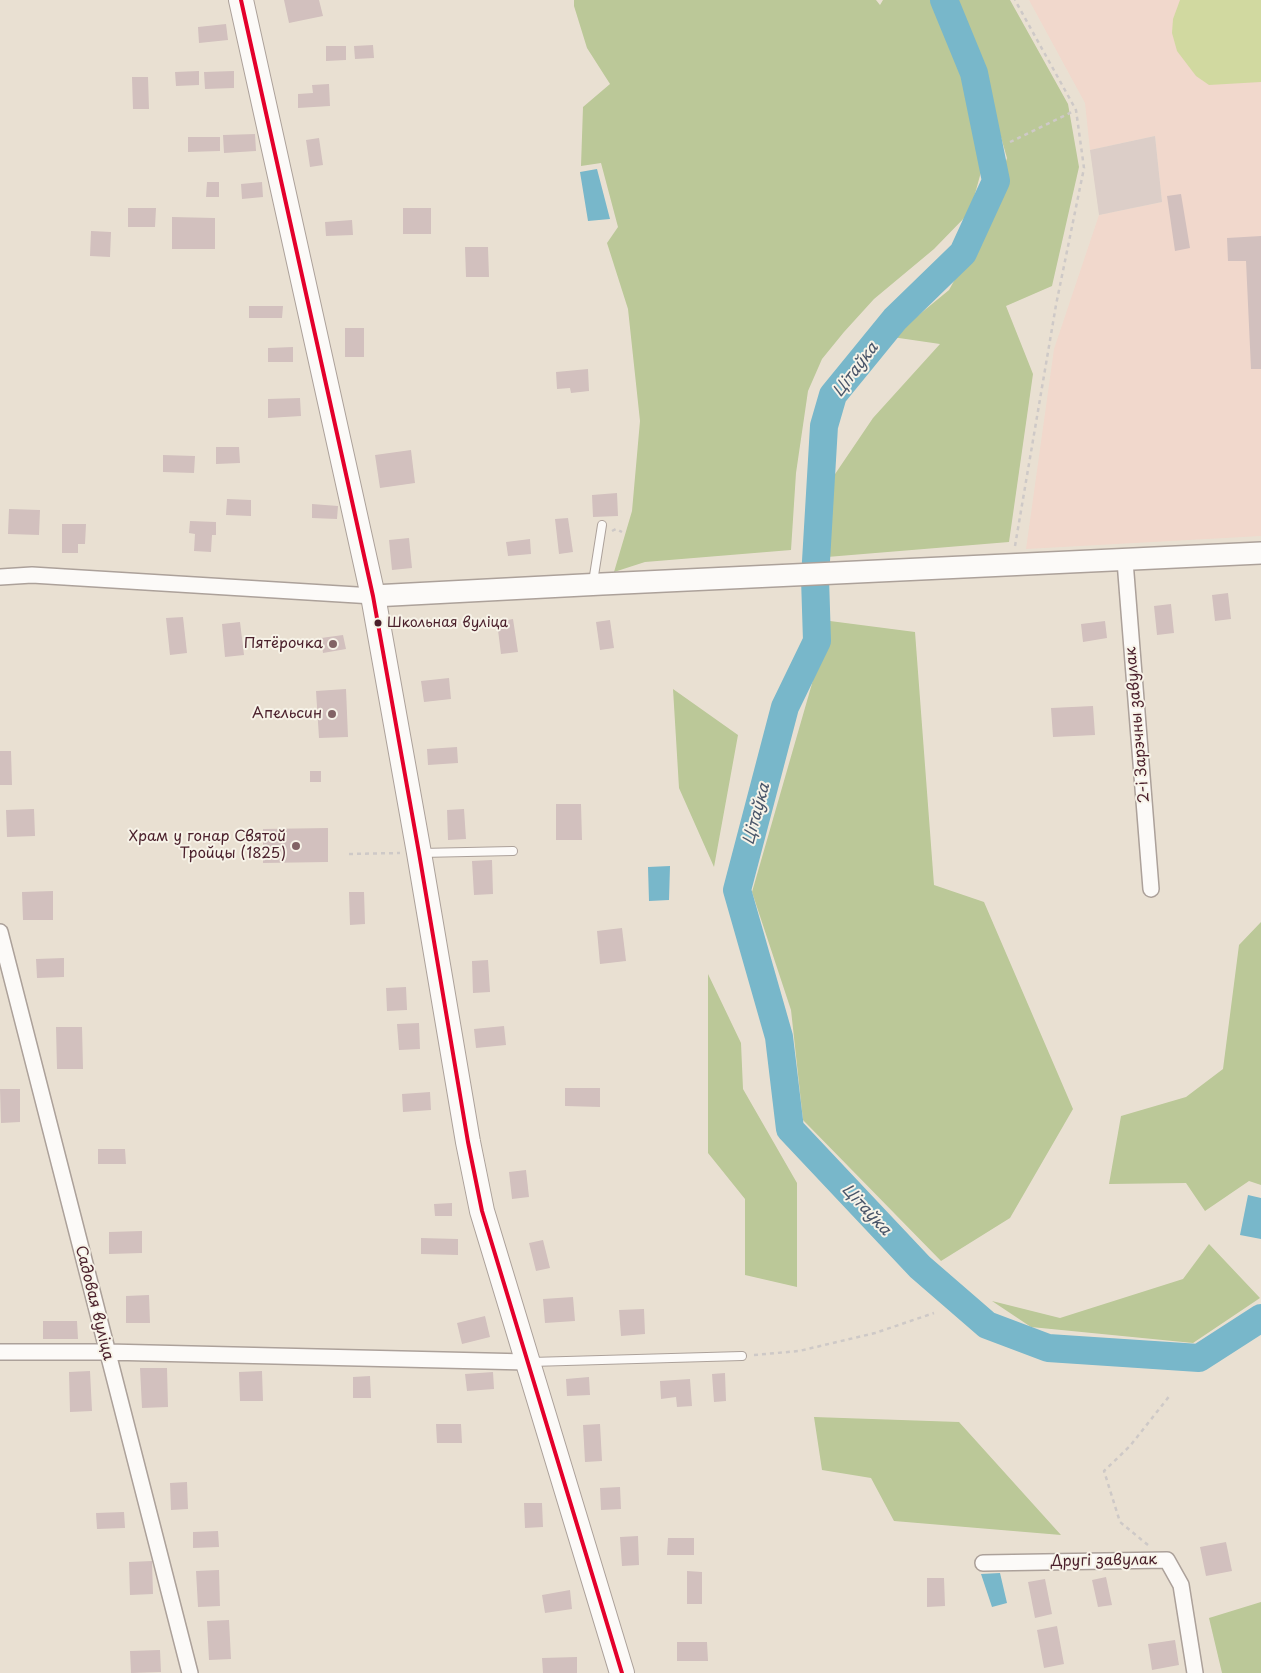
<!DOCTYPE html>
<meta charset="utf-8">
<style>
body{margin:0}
canvas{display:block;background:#e9e0d2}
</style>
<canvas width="1261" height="1673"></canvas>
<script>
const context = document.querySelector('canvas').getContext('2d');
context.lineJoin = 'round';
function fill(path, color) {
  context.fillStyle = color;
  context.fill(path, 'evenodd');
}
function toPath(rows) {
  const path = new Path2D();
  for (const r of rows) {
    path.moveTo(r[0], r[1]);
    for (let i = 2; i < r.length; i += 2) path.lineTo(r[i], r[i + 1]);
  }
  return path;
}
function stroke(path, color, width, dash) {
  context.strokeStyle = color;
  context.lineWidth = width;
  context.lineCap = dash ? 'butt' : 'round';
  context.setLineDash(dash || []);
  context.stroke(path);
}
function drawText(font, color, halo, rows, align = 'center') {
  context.font = font + ' "Playpen Sans",sans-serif';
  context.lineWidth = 4;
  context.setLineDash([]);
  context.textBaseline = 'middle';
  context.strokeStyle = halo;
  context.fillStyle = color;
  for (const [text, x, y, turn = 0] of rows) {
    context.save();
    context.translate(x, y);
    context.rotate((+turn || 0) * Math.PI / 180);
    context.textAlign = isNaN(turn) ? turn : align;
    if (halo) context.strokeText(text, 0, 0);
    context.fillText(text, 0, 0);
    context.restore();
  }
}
const built = toPath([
 [1029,0,1261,0,1261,536,1026,549,1054,349,1099,215,1162,202,1155,136,1090,150,1085,103]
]);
const industrial = toPath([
 [1155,136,1162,202,1099,215,1090,150]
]);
const green = toPath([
 [1180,0,1261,0,1261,82,1209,85,1196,76,1177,51,1172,33,1173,19]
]);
const forest = toPath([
 [574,0,876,0,880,5,883,0,931,0,953,41,966,77,977,118,981,172,970,212,934,249,874,299,844,332,822,359,808,391,796,473,791,550,645,562,614,572,632,511,640,421,628,309,607,243,618,227,601,163,581,166,583,107,610,84,587,48,574,6],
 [957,0,1010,0,1068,104,1079,167,1052,286,1006,306,1033,374,1009,542,827,557,831,480,873,418,940,344,892,337,949,290,988,220,1007,158,981,68],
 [830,621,915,632,934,885,984,902,1073,1109,1010,1218,941,1261,803,1120,791,1010,752,892],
 [673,689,738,735,714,867,679,788],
 [1261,922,1261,1185,1249,1181,1205,1211,1186,1183,1109,1184,1121,1116,1186,1097,1223,1069,1239,945],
 [708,974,741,1043,743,1089,797,1183,797,1287,745,1275,745,1199,708,1153],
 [1209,1244,1260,1298,1193,1343,1031,1327,992,1301,1060,1318,1183,1279],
 [814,1417,959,1422,1061,1535,894,1521,871,1478,822,1470],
 [1261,1602,1261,1673,1222,1673,1209,1618]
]);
const water = toPath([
 [597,169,610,219,588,221,580,172],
 [670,866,669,900,649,901,648,867],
 [1248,1195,1261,1198,1261,1239,1240,1235],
 [1000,1573,1007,1603,992,1607,981,1574]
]);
const river = toPath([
 [944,0,974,73,996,181,963,253,895,319,833,395,824,426,815,578,817,641,785,707,737,890,779,1037,790,1129,920,1267,987,1325,1048,1348,1199,1358,1261,1318]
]);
const building = toPath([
 [284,0,319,0,323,16,289,23],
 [226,24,228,40,199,43,198,27],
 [373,45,374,58,355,59,354,46],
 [326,46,346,46,346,60,326,61],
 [199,71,199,85,176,86,175,72],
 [234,71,234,88,205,89,204,72],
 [132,77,148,77,149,109,133,109],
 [329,84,330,106,298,108,298,94,313,93,312,85],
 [255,134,256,151,224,153,223,135],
 [188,137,220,137,220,151,188,152],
 [319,138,323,165,310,167,306,140],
 [207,182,219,182,219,197,206,197],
 [262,182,263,197,242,199,241,184],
 [1181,194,1190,248,1175,251,1167,196],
 [128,208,156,208,155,227,128,227],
 [403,208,431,208,431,234,403,234],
 [172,217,215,218,215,249,172,249],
 [352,220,353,235,326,236,325,222],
 [91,231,111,232,110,257,90,256],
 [1261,236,1261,369,1251,369,1246,261,1228,261,1227,238],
 [465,247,488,247,489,277,466,277],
 [249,306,283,306,282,318,249,318],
 [345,328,364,328,364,357,345,357],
 [293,347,293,362,268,362,268,348],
 [588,369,589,391,571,393,570,388,557,389,556,372],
 [300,398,301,416,268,418,268,399],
 [216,447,239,447,240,463,216,464],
 [411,450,415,483,380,488,375,455],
 [163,455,195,456,194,473,163,472],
 [617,493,618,516,593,517,592,495],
 [227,499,251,500,251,516,226,515],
 [312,504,338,506,337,519,312,518],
 [9,509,40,510,39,535,8,534],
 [568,518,573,552,559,554,555,519],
 [190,521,216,522,216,535,212,535,211,552,194,551,195,534,189,533],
 [62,524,86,524,85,544,78,544,78,553,62,553],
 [409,538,412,568,392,570,389,540],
 [530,539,531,554,508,556,506,542],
 [1228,593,1231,619,1215,621,1212,595],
 [1171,604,1174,633,1157,635,1154,606],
 [183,617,187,653,170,655,166,618],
 [513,619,518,652,501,654,497,622],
 [610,620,614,648,600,650,596,622],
 [1105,621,1107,638,1083,642,1081,624],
 [240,622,244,655,225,657,222,624],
 [343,635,346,649,323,653,321,638],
 [449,678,451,699,424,702,421,681],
 [346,689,348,737,319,738,316,691],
 [1093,706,1095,735,1053,737,1051,708],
 [457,747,458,763,428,765,427,749],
 [0,751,11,751,12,785,0,785],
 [310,771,321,771,321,782,310,782],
 [556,804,581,804,582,840,556,840],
 [34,809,35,836,7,837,6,810],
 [464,809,466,839,448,840,447,810],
 [328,828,328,862,263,863,263,829],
 [492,860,493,894,474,895,472,861],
 [53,891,53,920,23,920,22,892],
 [349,892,364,892,365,924,350,925],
 [622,928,626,961,600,964,597,931],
 [64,958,64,977,37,978,36,959],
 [488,960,490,992,473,993,472,961],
 [406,987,407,1010,387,1011,386,988],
 [419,1023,420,1049,399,1050,397,1024],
 [504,1026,506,1045,476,1048,474,1029],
 [56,1027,82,1027,83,1069,57,1069],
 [565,1088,600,1088,600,1107,565,1106],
 [0,1089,20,1089,20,1122,1,1123],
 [430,1092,431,1110,403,1112,402,1094],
 [98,1149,125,1149,126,1164,98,1164],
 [526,1170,529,1197,512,1199,509,1172],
 [452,1203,452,1216,435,1216,434,1204],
 [142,1231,142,1253,109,1254,109,1232],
 [421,1238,458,1239,458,1255,421,1254],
 [543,1240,550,1268,536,1271,529,1243],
 [149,1295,150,1323,126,1323,126,1296],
 [573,1297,575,1321,545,1323,543,1299],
 [644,1309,645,1334,621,1336,619,1310],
 [485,1316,490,1337,462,1344,457,1323],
 [43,1321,77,1321,78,1339,43,1339],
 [140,1368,167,1368,168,1407,142,1408],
 [90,1371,92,1411,70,1412,69,1372],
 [262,1371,263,1401,240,1401,239,1372],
 [493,1372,494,1389,467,1391,465,1374],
 [725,1373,726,1401,714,1402,712,1374],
 [370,1376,371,1398,353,1398,353,1377],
 [589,1377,590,1395,567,1396,566,1379],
 [690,1379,692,1406,677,1407,676,1397,661,1399,660,1381],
 [436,1424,461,1424,462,1443,437,1443],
 [600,1424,602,1461,585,1462,583,1425],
 [187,1482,188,1509,171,1510,170,1483],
 [620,1487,621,1509,601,1510,600,1488],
 [524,1503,542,1503,543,1527,525,1528],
 [124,1512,125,1528,97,1529,96,1513],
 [218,1531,219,1547,193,1548,193,1532],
 [638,1536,639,1565,622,1566,620,1537],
 [668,1538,694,1538,694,1555,667,1555],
 [1226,1542,1232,1571,1206,1576,1200,1547],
 [152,1561,153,1594,130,1595,129,1562],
 [219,1570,220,1606,198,1607,196,1571],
 [687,1571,702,1572,702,1604,687,1604],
 [1106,1577,1112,1605,1098,1607,1092,1580],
 [927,1578,944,1578,945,1606,927,1607],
 [1045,1579,1052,1614,1035,1618,1028,1582],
 [570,1590,572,1609,545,1613,542,1595],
 [229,1620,231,1659,209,1660,207,1621],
 [1057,1626,1064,1664,1044,1668,1037,1630],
 [1175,1640,1179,1665,1152,1670,1148,1644],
 [677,1642,707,1642,708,1661,677,1661],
 [160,1650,161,1672,131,1673,130,1651],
 [577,1657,577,1673,543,1673,542,1658]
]);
const path = toPath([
 [1010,142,1076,110],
 [612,531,616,529,622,532],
 [1015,546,1056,305,1084,168,1076,110,1015,0],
 [349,854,400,853],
 [754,1355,799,1351,875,1333,934,1313],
 [1148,1545,1120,1522,1104,1471,1130,1446,1171,1394]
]);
const lane = toPath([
 [593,582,602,525],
 [421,853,513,851],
 [531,1362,742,1356]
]);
const street = toPath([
 [1125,561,1151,889],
 [0,577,32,575,373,596],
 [0,932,190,1673],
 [0,1352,107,1352,527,1362],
 [983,1563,1167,1560,1181,1585,1195,1673]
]);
const secondary = toPath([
 [373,596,602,584,1261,553]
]);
const primary = toPath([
 [241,0,373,596,419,853,468,1142,482,1211,622,1673]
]);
const bus1 = toPath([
 [241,0,373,596,419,853,468,1142,482,1211,622,1673]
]);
const markers = [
 [378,623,4.5,"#4a1f2b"],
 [333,644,5,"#826365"],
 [332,714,5,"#826365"],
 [296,846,5,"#826365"]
];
const busNames = [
 ["Школьная вуліца",387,623]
];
const poiNames = [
 ["Пятёрочка",323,644],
 ["Апельсин",322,714],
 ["Храм у гонар Святой",286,837],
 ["Тройцы (1825)",286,854]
];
const streetNames = [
 ["2-і Зарэчны завулак",1138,725,-95],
 ["Садовая вуліца",94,1303,76],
 ["Другі завулак",1104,1561,-1]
];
const waterNames = [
 ["Цітаўка",856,370,-53],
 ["Цітаўка",757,814,-75],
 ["Цітаўка",866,1210,47]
];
fill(built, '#f1d8cc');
fill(industrial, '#dccec8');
fill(green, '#d1d9a0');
fill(forest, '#bbc898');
fill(water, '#78b7ca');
stroke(river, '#78b7ca', 28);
fill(building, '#d2c0be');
stroke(lane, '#aca19a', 10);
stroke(street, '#aca19a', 18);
stroke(secondary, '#aca19a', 24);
stroke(primary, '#aca19a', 26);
stroke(path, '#cec9c7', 2.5, [4, 4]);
stroke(lane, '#fcfaf8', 8);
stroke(street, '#fcfaf8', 15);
stroke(secondary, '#fcfaf8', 21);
stroke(primary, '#fcfaf8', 24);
stroke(bus1, '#e4002b', 4);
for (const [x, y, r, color] of markers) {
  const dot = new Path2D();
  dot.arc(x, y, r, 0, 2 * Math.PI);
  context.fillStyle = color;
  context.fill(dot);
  stroke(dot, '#f7f3e8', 2);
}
drawText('14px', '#4a1f2b', '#f7f3e8', busNames, 'left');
drawText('15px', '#4a1f2b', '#f7f3e8', poiNames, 'right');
drawText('15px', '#4a1f2b', '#f7f3e8', streetNames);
drawText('italic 16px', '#495569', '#f7f3e8', waterNames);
</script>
